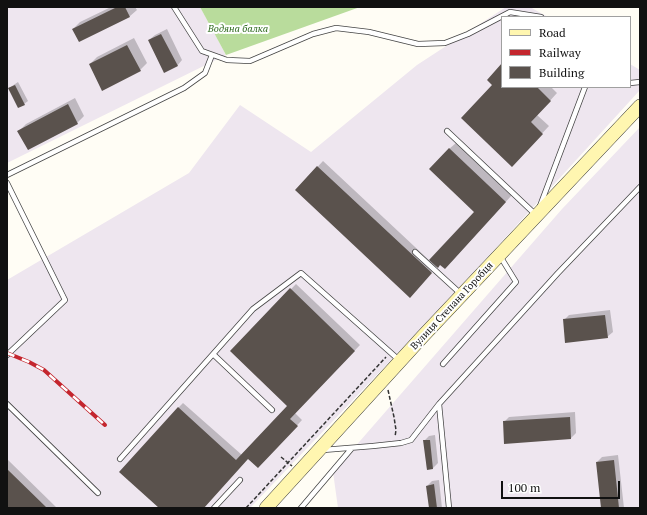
<!DOCTYPE html>
<meta charset="utf-8">
<style>
body{margin:0}
#map{position:relative;width:647px;height:515px;overflow:hidden;background:#fffdf5;font-family:"PT Serif",serif}
canvas{display:block}
.frame{position:absolute;inset:0;border:8px solid #111;pointer-events:none}
.legend{position:absolute;left:501px;top:16px;width:130px;height:72px;box-sizing:border-box;background:#fff;border:1px solid #a0a0a0;margin:0;padding:5px 7px;list-style:none;font-size:12px;color:#111}
.legend li{display:flex;align-items:center;gap:8px;height:20px}
.legend b{width:20px;border:1px solid #a0a0a0}
.scale{position:absolute;left:501px;top:481px;width:119px;height:18px;box-sizing:border-box;border:2px solid #111;border-top:0;padding-left:5px;font-size:12px;line-height:14px;white-space:nowrap;color:#111;-webkit-text-stroke:3px #fff;paint-order:stroke}
</style>
<div id="map">
<canvas width="647" height="515"></canvas>
<div class="frame"></div>
<ul class="legend">
<li><b style="height:5px;background:#fff6b0"></b>Road</li>
<li><b style="height:5px;background:#c4262e"></b>Railway</li>
<li><b style="height:11px;background:#5a524d"></b>Building</li>
</ul>
<div class="scale">100 m</div>
</div>
<script>
const context = document.querySelector('canvas').getContext('2d');
context.lineJoin = 'round';
function fill(path, color) {
  context.fillStyle = color;
  context.fill(path, 'evenodd');
}
function toPath(rows) {
  const path = new Path2D();
  for (const r of rows) {
    path.moveTo(r[0], r[1]);
    for (let i = 2; i < r.length; i += 2) path.lineTo(r[i], r[i + 1]);
  }
  return path;
}
function stroke(path, color, width, dash) {
  context.strokeStyle = color;
  context.lineWidth = width;
  context.lineCap = dash ? 'butt' : 'round';
  context.setLineDash(dash || []);
  context.stroke(path);
}
function drawText(font, color, halo, rows, align = 'center') {
  context.font = font + ' "PT Serif",serif';
  context.lineWidth = 4;
  context.setLineDash([]);
  context.textBaseline = 'middle';
  context.strokeStyle = halo;
  context.fillStyle = color;
  for (const [text, x, y, turn = 0] of rows) {
    context.save();
    context.translate(x, y);
    context.rotate((+turn || 0) * Math.PI / 180);
    context.textAlign = isNaN(turn) ? turn : align;
    if (halo) context.strokeText(text, 0, 0);
    context.fillText(text, 0, 0);
    context.restore();
  }
}
const industrial = toPath([
 [7,7,200,7,226,55,7,163],
 [506,7,530,7,548,17,502,17,502,87,630,87,630,64,640,70,640,90,454,294,250,508,7,508,7,280,189,173,240,105,311,152,417,65],
 [640,127,640,508,338,508,333,472,562,209]
]);
const forest = toPath([
 [200,7,360,7,226,55]
]);
const shadow = toPath([
 [111,7,135,7,137,10,130,16,73,29,80,22],
 [167,29,182,60,177,66,149,40,155,35],
 [134,38,147,63,140,70,90,64,97,57],
 [502,65,502,87,551,87,557,93,537,115,549,126,519,158,494,85],
 [18,82,28,101,24,104,9,88],
 [75,98,84,116,77,123,19,131,26,124],
 [456,143,512,195,451,262,440,263,415,291,296,190,323,161,430,261,476,212,449,149],
 [296,284,360,345,295,413,302,420,263,462,248,458,203,508,160,508,178,408,183,403,242,455,288,406,231,351],
 [610,310,613,332,607,337,564,320,569,315],
 [575,412,576,433,571,438,504,422,509,417],
 [435,435,438,463,433,468,427,469,424,441,429,436],
 [618,455,624,508,602,508,597,462,602,457],
 [7,459,57,508,7,508],
 [439,480,442,508,430,508,427,486,432,481]
]);
const building = toPath([
 [117,7,125,7,130,17,79,42,72,29],
 [161,34,178,66,164,73,148,40],
 [127,45,141,71,102,91,89,64],
 [502,63,502,87,537,87,551,101,531,122,543,134,512,167,461,118,492,85,487,80],
 [15,85,25,105,18,108,8,88],
 [68,104,78,124,28,150,17,131],
 [449,148,506,202,445,269,440,265,438,268,429,260,474,212,429,169],
 [317,166,432,273,410,298,295,190],
 [290,288,355,351,290,419,298,426,258,468,248,459,204,508,159,508,119,472,178,407,236,460,287,406,230,351],
 [605,315,608,338,565,343,563,319],
 [570,417,571,439,504,444,503,421],
 [423,440,430,440,433,469,427,470],
 [614,460,619,508,601,508,596,462],
 [7,469,47,508,7,508],
 [434,484,437,508,429,508,426,486]
]);
const path = toPath([
 [388,390,394,417,396,430,395,437],
 [281,457,292,466],
 [246,508,386,357]
]);
const lane = toPath([
 [174,7,202,51,227,60,250,61,313,34,336,28,369,32,418,44,445,43,468,34,510,12,541,17],
 [630,83,640,82],
 [447,131,536,215],
 [7,175,184,88,205,73,212,55],
 [7,183,65,300,7,355],
 [540,206,585,87],
 [415,252,461,294],
 [213,354,272,410],
 [443,364,516,282,500,256],
 [7,404,98,493],
 [323,450,373,446,401,443,411,440,439,404],
 [120,459,253,309,301,273,399,360],
 [214,508,240,480],
 [301,508,352,448],
 [449,508,439,404,558,273,640,187]
]);
const secondary = toPath([
 [266,508,423,336,640,106]
]);
const rail = toPath([
 [7,353,29,362,44,370,105,425]
]);
const parkNames = [
 ["Водяна балка",238,29]
];
const streetNames = [
 ["Вулиця Степана Горобця",452,306,-47]
];
fill(industrial, '#eee6ef');
fill(forest, '#b9dc9c');
fill(shadow, '#0003');
fill(building, '#5a524d');
stroke(lane, '#444', 6);
stroke(secondary, '#333', 14);
stroke(path, '#333', 1.5, [4, 2]);
stroke(lane, '#fff', 4.5);
stroke(secondary, '#fff6b0', 13);
stroke(rail, '#c4262e', 4);
stroke(rail, '#fff', 2.5, [8]);
drawText('italic 10px', '#2f6b1f', '#fff', parkNames);
drawText('10px', '#111', '#fff', streetNames);
</script>
